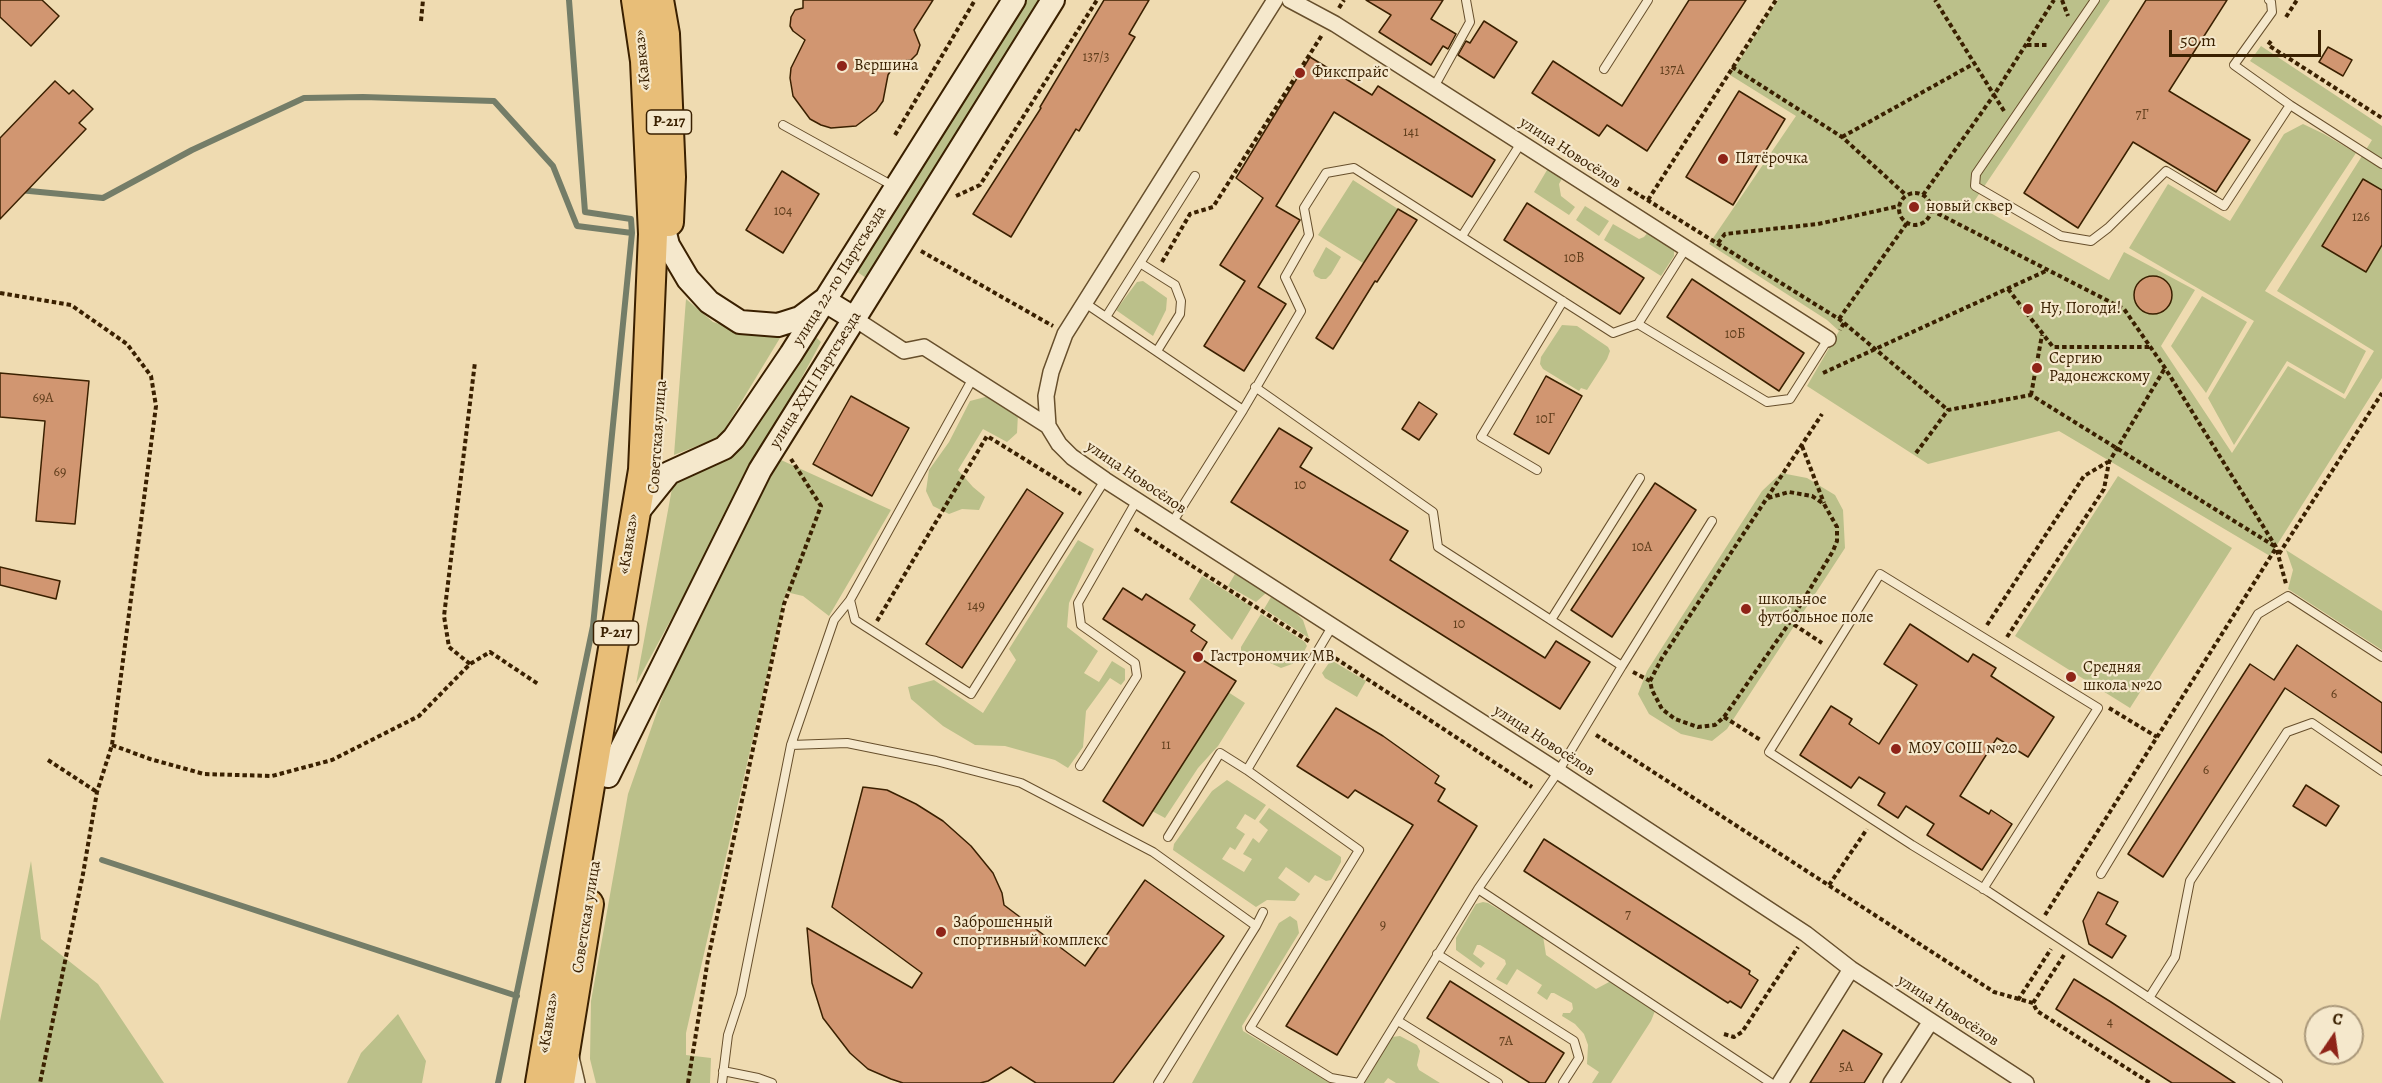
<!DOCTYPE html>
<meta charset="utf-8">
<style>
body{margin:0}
#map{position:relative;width:2382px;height:1083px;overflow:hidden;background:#efdbb1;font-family:Alegreya,serif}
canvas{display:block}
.north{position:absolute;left:2304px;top:1005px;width:60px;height:60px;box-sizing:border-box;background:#f5e8cc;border:2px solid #aa987a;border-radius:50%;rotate:13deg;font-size:16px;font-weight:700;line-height:24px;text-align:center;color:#3a2000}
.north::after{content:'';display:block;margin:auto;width:21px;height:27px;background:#8f2418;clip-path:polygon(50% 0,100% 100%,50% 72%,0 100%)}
.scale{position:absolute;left:2169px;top:30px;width:152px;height:27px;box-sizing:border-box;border:3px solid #3a2000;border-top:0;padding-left:8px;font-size:18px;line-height:21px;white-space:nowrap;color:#3a2000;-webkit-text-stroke:4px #f5e8cc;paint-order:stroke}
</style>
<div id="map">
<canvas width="2382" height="1083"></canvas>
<div class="north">С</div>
<div class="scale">50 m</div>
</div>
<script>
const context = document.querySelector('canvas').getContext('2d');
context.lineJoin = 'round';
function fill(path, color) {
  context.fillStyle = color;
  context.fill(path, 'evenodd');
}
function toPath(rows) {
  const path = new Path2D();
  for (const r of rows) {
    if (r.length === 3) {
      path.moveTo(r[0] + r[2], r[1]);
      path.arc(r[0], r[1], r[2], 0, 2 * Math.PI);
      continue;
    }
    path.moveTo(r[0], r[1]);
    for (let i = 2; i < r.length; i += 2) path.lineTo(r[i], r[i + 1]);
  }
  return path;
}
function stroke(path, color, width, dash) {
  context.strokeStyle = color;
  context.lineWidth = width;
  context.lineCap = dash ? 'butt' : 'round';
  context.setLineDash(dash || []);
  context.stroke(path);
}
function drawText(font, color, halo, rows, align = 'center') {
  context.font = font + ' Alegreya,serif';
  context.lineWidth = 4.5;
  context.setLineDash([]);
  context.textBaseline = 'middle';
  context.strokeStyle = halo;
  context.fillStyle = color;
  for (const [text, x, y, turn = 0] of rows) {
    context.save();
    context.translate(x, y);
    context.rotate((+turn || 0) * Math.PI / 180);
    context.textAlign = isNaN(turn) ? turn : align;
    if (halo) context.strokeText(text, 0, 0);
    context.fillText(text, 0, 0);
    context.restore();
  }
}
const green = toPath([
 [1022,0,1040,0,866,278,856,271],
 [1778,0,2110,0,1973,203,2109,280,2124,252,2195,290,2161,346,2232,453,2288,366,2345,399,2374,351,2277,291,2372,140,2250,61,2261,46,2382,126,2382,378,2270,556,2059,431,1928,464,1807,386,1839,331,1827,320,1709,244,1796,116,1730,75],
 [2303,124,2324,134,2356,153,2265,291,2366,351,2344,394,2287,361,2234,445,2208,398,2254,321,2129,248,2168,184,2230,221,2284,134],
 [1550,165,1564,175,1559,184,1561,196,1575,207,1569,215,1534,192],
 [1353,180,1398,209,1363,263,1318,235],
 [1585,206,1609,221,1599,236,1576,220],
 [1613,224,1639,239,1644,237,1649,231,1674,248,1674,256,1661,276,1604,240],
 [1326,247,1341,257,1331,274,1326,279,1321,279,1315,276,1313,271],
 [1143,281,1167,298,1166,310,1153,336,1116,310,1137,282],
 [2202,296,2247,322,2206,393,2171,346],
 [686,299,713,322,749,333,783,333,720,437,674,455],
 [1562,325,1577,326,1608,347,1610,351,1607,359,1587,390,1581,388,1579,391,1543,369,1540,364,1541,357],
 [815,336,821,342,636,684,673,483,737,453],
 [989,396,1018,414,1017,433,1007,442,983,429,958,470,973,487,985,497,979,510,962,509,949,514,933,506,926,491,929,470,949,442,970,401],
 [781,460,891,510,829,616,803,596,786,592,686,1033,686,1055,711,1058,710,1083,596,1083,590,1059,591,1001,628,794,677,655,762,492],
 [1781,473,1807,478,1835,495,1843,510,1845,548,1727,729,1712,741,1681,734,1649,714,1638,694,1647,671,1762,491],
 [2118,476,2232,548,2130,708,2015,636],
 [1078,540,1094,549,1069,603,1067,627,1098,651,1084,673,1099,682,1112,661,1125,669,1125,680,1121,685,1110,678,1086,711,1083,747,1068,768,1055,760,1005,746,975,745,943,726,911,699,908,687,934,680,983,713,1016,660,1009,649],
 [2286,550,2382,611,2382,650,2288,589,2293,570],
 [1235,574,1266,593,1256,602,1228,586],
 [1202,576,1252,607,1232,640,1189,599],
 [1271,597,1296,613,1303,620,1309,638,1264,609],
 [1261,614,1305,642,1307,646,1301,657,1292,664,1281,668,1251,654,1241,655,1241,647],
 [1331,660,1366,681,1357,697,1325,678,1322,673],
 [1228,692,1245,703,1218,746,1198,768,1165,818,1152,811],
 [1227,780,1266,805,1255,820,1245,814,1236,828,1245,834,1235,850,1230,847,1222,859,1244,872,1252,859,1243,854,1253,838,1259,843,1268,830,1259,822,1269,808,1341,857,1341,862,1331,880,1326,881,1315,875,1309,883,1286,867,1278,878,1300,894,1295,901,1267,900,1256,907,1173,850,1174,844,1212,791],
 [31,861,41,939,98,984,164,1083,0,1083,0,1021],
 [1483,902,1488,903,1543,936,1546,955,1596,989,1611,981,1655,1011,1651,1021,1611,1083,1592,1083,1599,1072,1587,1064,1588,1045,1584,1034,1575,1024,1562,1016,1563,1013,1570,1013,1573,1009,1572,1003,1554,993,1551,993,1547,1000,1537,993,1542,985,1517,969,1507,985,1496,979,1506,964,1505,960,1480,945,1477,945,1473,954,1485,963,1481,968,1456,950,1456,938,1476,904],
 [1290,916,1297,921,1299,933,1242,1026,1243,1031,1330,1083,1192,1083,1279,923],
 [398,1014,426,1061,422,1083,347,1083,361,1053],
 [1400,1036,1417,1045,1420,1051,1417,1065,1419,1070,1440,1083,1396,1083,1388,1078,1384,1083,1365,1083,1392,1037]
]);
const stream = toPath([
 [19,190,103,198,192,150,304,98,363,97,494,101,553,166,577,226,632,233],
 [102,860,517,996],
 [498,1083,593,626,632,233,631,219,585,212,569,0]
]);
const building = toPath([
 [0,0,42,0,59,16,31,46,0,17,0,0],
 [803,0,933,0,914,30,920,45,917,54,911,60,896,62,888,75,883,101,876,111,856,126,831,128,821,125,810,119,793,96,790,78,791,68,805,40,793,31,790,26,791,17,795,10,803,8,803,0],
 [1104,0,1149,0,1129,34,1135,37,1079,131,1076,129,1011,237,973,214,1041,108,1040,107,1104,0],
 [1366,0,1443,0,1431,19,1456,34,1448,49,1443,46,1431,65,1379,32,1391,15,1366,0],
 [1689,0,1746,0,1647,151,1607,125,1599,136,1532,93,1553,61,1622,106,1689,0],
 [2146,0,2227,0,2169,91,2250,140,2216,192,2133,142,2078,228,2024,193,2146,0],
 [1484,21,1517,42,1494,78,1458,55,1466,41,1470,43,1484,21],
 [2328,47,2352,60,2343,76,2319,62,2328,47],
 [1310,57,1372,95,1378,86,1495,160,1472,197,1334,112,1276,206,1300,220,1258,287,1286,304,1244,371,1204,346,1245,281,1220,265,1263,198,1236,178,1310,57],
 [55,81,69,94,73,90,93,109,79,123,86,129,0,219,0,138,55,81],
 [1739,91,1785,119,1733,205,1686,177,1739,91],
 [782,171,819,194,783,253,746,230,782,171],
 [2363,179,2382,190,2382,245,2366,272,2322,246,2363,179],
 [1527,203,1644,278,1620,314,1504,240,1527,203],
 [1398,209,1417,220,1377,282,1375,281,1333,349,1316,338,1398,209],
 [2153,295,19],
 [1692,279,1804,353,1779,391,1667,317,1692,279],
 [0,373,89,381,75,524,36,521,45,421,0,417,0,373],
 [1546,376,1582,396,1549,454,1514,434,1546,376],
 [851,396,909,428,872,496,813,464,851,396],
 [1419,402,1437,414,1419,440,1402,429,1419,402],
 [1279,428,1312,448,1300,467,1408,531,1390,560,1545,658,1556,641,1590,662,1560,709,1231,502,1279,428],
 [1655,483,1696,510,1612,637,1571,610,1655,483],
 [1027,489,1063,513,962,668,926,644,1027,489],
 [0,567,60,581,56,599,0,585,0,567],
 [1123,588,1142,600,1146,594,1195,625,1191,631,1207,642,1198,657,1236,681,1143,826,1103,801,1185,672,1103,619,1123,588],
 [1910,624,1968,662,1973,654,1996,668,1991,676,2054,717,2028,757,1997,738,1960,796,1989,814,1991,810,2012,824,1982,870,1927,835,1934,824,1906,806,1898,818,1878,805,1885,793,1859,777,1851,788,1800,755,1831,706,1852,719,1849,724,1879,744,1917,685,1884,664,1910,624],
 [2297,645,2382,703,2382,753,2285,688,2163,877,2128,854,2250,664,2274,680,2297,645],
 [1336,708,1383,736,1439,776,1435,783,1445,789,1438,801,1477,826,1337,1055,1286,1026,1413,825,1355,790,1348,798,1297,766,1336,708],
 [2306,785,2339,806,2326,826,2293,806,2306,785],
 [863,787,887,790,916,804,943,821,971,846,993,873,1002,893,1004,905,1085,966,1145,880,1224,936,1113,1083,1036,1083,1011,1067,988,1081,980,1083,903,1083,891,1079,868,1069,850,1053,823,1018,812,983,807,928,912,988,922,973,832,907,863,787],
 [1544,839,1750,971,1749,974,1758,980,1741,1008,1730,1001,1728,1003,1524,871,1544,839],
 [2098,892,2118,902,2106,924,2126,936,2112,958,2089,944,2083,921,2098,892],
 [2074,979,2111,1002,2235,1083,2172,1083,2056,1009,2074,979],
 [1450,981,1564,1053,1545,1083,1530,1083,1427,1018,1450,981],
 [1843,1030,1882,1054,1864,1083,1810,1083,1843,1030]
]);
const path = toPath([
 [2062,0,2068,16],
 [1339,8,1344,0],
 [2286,17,2297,0],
 [421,21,423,0],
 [2271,41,2268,45,2382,118],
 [2027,45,2049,45],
 [1732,67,1842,137,1906,195],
 [2004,111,1994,95,2054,0],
 [895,135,975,0],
 [1842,137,1975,63],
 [1628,188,1839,319,1844,323,1840,330],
 [1915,209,16],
 [1923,195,1994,95,1935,0],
 [956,196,980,185,1097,0],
 [1648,200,1776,0],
 [1931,210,2124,309,2165,368,2276,547,2286,584],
 [1718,243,1725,234,1818,224,1899,206],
 [921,251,1053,326],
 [1162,262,1190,214,1213,207,1322,35],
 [2008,289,2053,347,2150,347],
 [0,293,71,305,127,344,151,376,156,406,112,745,97,792,83,874,40,1083],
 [1839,319,1907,223],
 [1844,323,1948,410],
 [1823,373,2048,270],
 [2031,395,2042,335],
 [1802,446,1824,503],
 [1916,453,1948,410,2031,395,2276,547],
 [1768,498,1789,492,1812,496,1824,504,1837,527,1837,541,1833,551,1790,622],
 [1135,529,1310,642],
 [2279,554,2382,393],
 [877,621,987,436,1081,494],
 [1987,625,2084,476,2108,462],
 [2007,637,2104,489,2109,462,2165,368],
 [1329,654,1532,787],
 [470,664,449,647,444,616,475,362],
 [1633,672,1650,681,1652,690,1662,709,1675,719,1698,727,1715,725,1724,717,1790,622,1822,643],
 [1650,681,1662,658,1822,414],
 [2109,708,2157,737],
 [1724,717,1762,741],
 [1596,735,1994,992,2033,1003],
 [112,745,150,759,204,774,272,776,332,760,419,716,470,664,490,652,538,684],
 [48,760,97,792],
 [1829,885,1867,829],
 [2045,915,2276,548],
 [2064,955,2033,1003,2037,1011,2150,1083],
 [2018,1000,2051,949],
 [1724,1034,1734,1037,1742,1032,1798,947],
 [688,1083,708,959,784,604,821,506,791,459]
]);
const lane = toPath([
 [2095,0,1976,174,1975,186,2061,236,2091,241,2108,228,2166,171,2224,206,2290,105,2234,65,2272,12,2271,2,2269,0],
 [1604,69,1648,0],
 [1434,87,1470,22,1466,0],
 [2290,105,2382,164],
 [783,125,895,187],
 [1462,236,1521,143],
 [1140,263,1175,285,1181,301,1180,314,1157,351],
 [1085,303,1243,410,1301,311,1285,277,1309,235,1304,208,1326,173,1354,168,1613,333,1638,324,1767,402,1790,399,1828,339],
 [1106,317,1195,176],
 [1638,324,1686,248],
 [973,378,850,600,855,620,971,694,1105,480],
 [1255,387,1433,512,1438,547,1622,666,1558,772,1478,889,1771,1083],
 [1537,470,1481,437,1563,301],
 [1172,523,1243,410],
 [1551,620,1640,478],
 [1622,666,1712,521],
 [791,745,847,743,936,761,1021,783,1153,852,1256,926,1263,912],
 [1080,766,1137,676,1135,663,1081,625,1078,603,1137,500],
 [1247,770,1359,850,1250,1028,1331,1078,1359,1083,1478,889],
 [1168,837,1220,753,1247,770,1333,625],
 [2101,874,2258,614,2288,596,2382,657],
 [1983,889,2098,708,1880,574,1769,752,1912,845,1989,892,2278,1083],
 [1437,954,1574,1041,1579,1058,1563,1083],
 [2149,998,2175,957,2190,881,2287,732,2312,723,2382,771],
 [1398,1021,1498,1083],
 [723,1071,758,1078,772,1083],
 [722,1083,728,1035,741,995,791,745,834,620,850,600],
 [1158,1083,1256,926]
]);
const street = toPath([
 [1275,0,1065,334,1051,372,1046,396,1048,426,1059,444,1072,457,1105,480,1547,764,1806,934,1851,969,2026,1083],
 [1290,0,1335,24,1828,339],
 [855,319,904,351,924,347,1048,426],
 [571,1057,577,1083],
 [1780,1083,1851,969],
 [1891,1083,1931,1021]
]);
const secondary = toPath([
 [659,210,668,245,688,279,709,302,740,322,778,325,800,318,824,300,855,319],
 [636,514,669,473,724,448,734,438,791,354,1014,0],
 [608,776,760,470,1053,0]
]);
const highway = toPath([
 [659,0,665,34,671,177,669,222],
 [540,1083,643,470,653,234,645,61,636,0],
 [560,1083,589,904]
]);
const markers = [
 [842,66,6,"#8f2418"],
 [1300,73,6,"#8f2418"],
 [1723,159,6,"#8f2418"],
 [1914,207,6,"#8f2418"],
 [2028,309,6,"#8f2418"],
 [2037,368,6,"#8f2418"],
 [1746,609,6,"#8f2418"],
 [1198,657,6,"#8f2418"],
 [2071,677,6,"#8f2418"],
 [1896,749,6,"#8f2418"],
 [941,932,6,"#8f2418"]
];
const numberNames = [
 ["137/3",1096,58],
 ["137А",1672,71],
 ["7Г",2142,116],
 ["141",1411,133],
 ["104",783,212],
 ["126",2361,218],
 ["10В",1574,259],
 ["10Б",1735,335],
 ["69А",43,399],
 ["10Г",1545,420],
 ["69",60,473],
 ["10",1300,486],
 ["10А",1642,548],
 ["149",976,607],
 ["10",1459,625],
 ["6",2334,695],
 ["11",1166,746],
 ["6",2206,771],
 ["7",1628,916],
 ["9",1383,926],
 ["4",2110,1023],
 ["7А",1506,1042],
 ["5А",1846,1068]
];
const shields = [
 [669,122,45],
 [616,633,45]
];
const shieldNames = [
 ["Р-217",669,122],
 ["Р-217",616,633]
];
const streetNames = [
 ["«Кавказ»",643,60,-96],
 ["улица Новосёлов",1570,153,33],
 ["улица 22-го Партсъезда",840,276,-58],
 ["улица XXII Партсъезда",816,380,-58],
 ["Советская улица",658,437,-86],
 ["улица Новосёлов",1136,478,34],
 ["«Кавказ»",629,544,-81],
 ["улица Новосёлов",1544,741,33],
 ["Советская улица",587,917,-81],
 ["улица Новосёлов",1948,1011,33],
 ["«Кавказ»",549,1023,-81]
];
const poiNames = [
 ["Вершина",854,66],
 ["Фикспрайс",1312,73],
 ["Пятёрочка",1735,159],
 ["новый сквер",1926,207],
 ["Ну, Погоди!",2040,309],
 ["Сергию",2049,359],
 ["Радонежскому",2049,377],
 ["школьное",1758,600],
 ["футбольное поле",1758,618],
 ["Гастрономчик МВ",1210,657],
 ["Средняя",2083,668],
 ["школа №20",2083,686],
 ["МОУ СОШ №20",1908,749],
 ["Заброшенный",953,923],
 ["спортивный комплекс",953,941]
];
fill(green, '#bbc08a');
stroke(stream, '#747d68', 6);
fill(building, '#d19671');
stroke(building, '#3a2000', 1.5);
stroke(lane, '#674f2c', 10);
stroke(street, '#674f2c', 18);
stroke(secondary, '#3a2000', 26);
stroke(highway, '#3a2000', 32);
stroke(path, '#3a2000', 4, [4.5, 3]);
stroke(lane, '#f5e8cc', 8);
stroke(street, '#f5e8cc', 15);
stroke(secondary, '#f5e8cc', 22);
stroke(highway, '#e8be78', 28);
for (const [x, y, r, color] of markers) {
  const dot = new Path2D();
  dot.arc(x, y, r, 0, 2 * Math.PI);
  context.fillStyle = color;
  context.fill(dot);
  stroke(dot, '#f5e8cc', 2);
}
drawText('14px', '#603e1c', null, numberNames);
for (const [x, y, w] of shields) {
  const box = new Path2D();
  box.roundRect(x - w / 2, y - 12, w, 24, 4.5);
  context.fillStyle = '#f5e8cc';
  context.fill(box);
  stroke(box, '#3a2000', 1.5);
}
drawText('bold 15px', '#3a2000', null, shieldNames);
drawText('16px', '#3a2000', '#f5e8cc', streetNames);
drawText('16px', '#3a2000', '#f5e8cc', poiNames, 'left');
</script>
